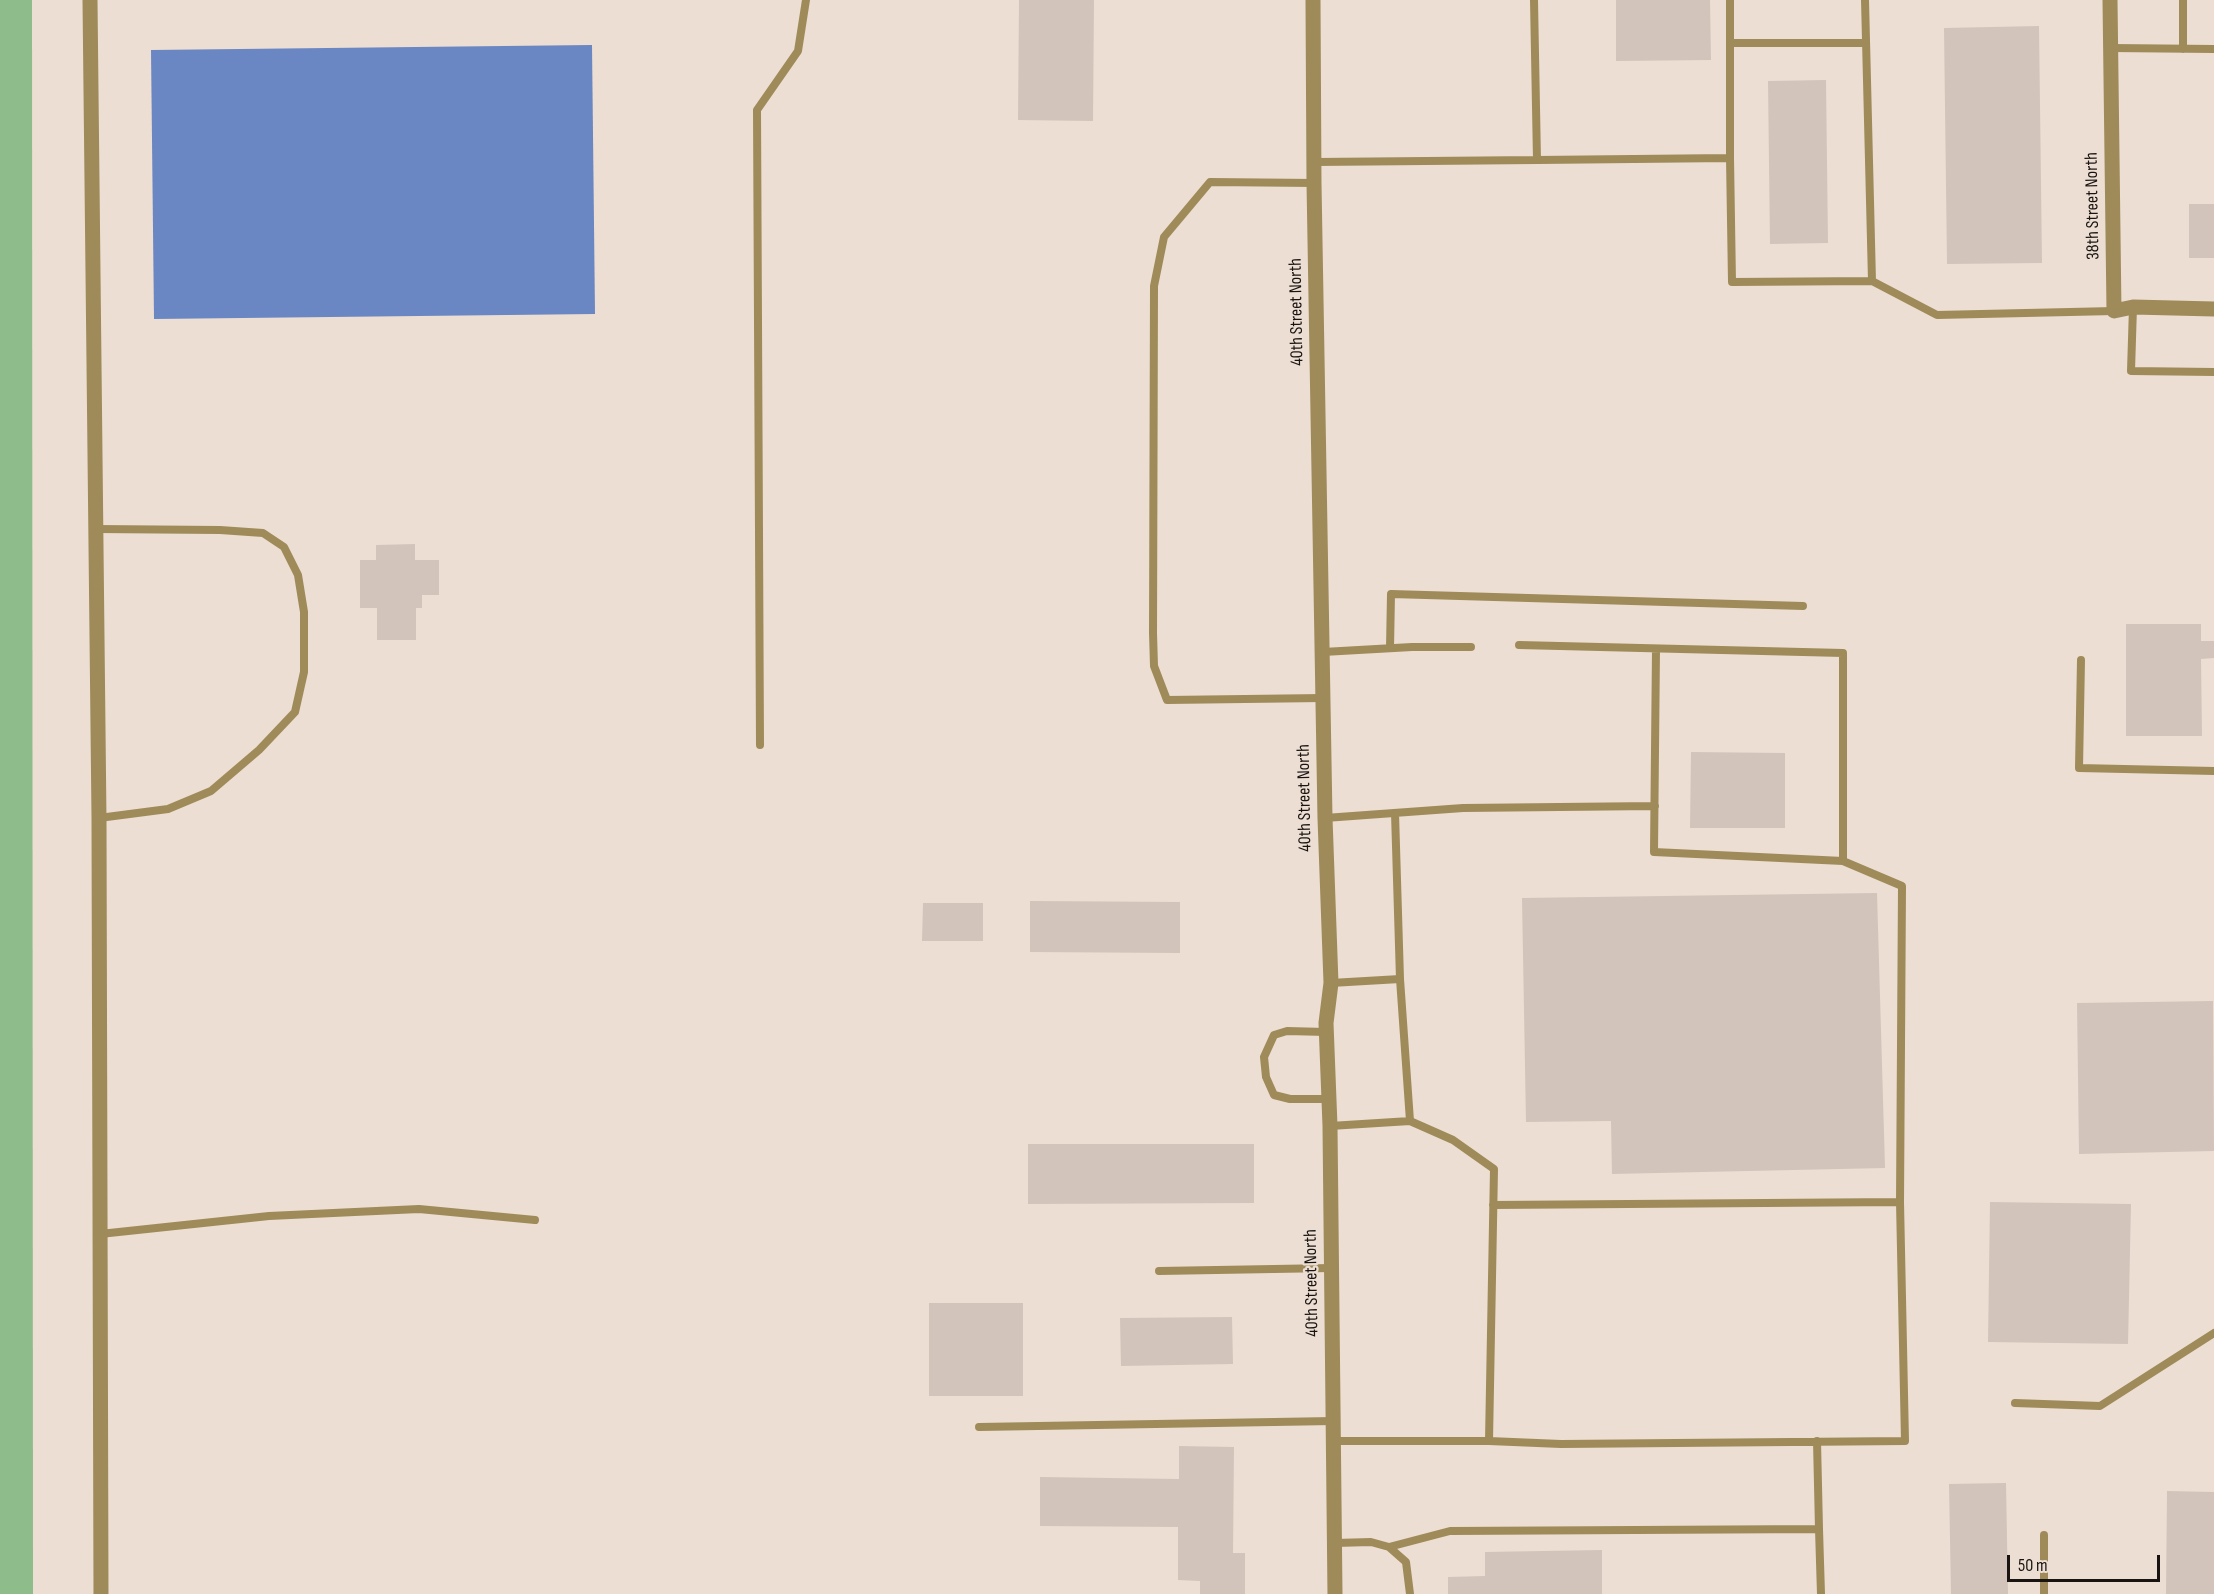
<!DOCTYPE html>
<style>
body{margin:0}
#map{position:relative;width:2214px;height:1594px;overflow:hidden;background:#ecded3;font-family:"Sofia Sans Condensed",sans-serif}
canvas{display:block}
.scale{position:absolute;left:2007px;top:1555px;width:153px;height:27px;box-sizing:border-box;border:3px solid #191411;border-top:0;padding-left:8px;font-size:18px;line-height:21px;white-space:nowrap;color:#191411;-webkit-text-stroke:4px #ecded3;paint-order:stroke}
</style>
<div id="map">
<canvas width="2214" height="1594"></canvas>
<div class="scale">50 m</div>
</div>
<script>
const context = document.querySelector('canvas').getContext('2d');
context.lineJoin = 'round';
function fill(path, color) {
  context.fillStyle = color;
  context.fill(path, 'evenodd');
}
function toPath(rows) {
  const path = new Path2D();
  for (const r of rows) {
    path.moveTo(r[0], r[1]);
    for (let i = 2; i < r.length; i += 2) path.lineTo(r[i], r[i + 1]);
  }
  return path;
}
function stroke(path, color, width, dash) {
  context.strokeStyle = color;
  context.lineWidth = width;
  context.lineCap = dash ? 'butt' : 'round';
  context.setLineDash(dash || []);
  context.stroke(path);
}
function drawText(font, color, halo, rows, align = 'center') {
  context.font = font + ' "Sofia Sans Condensed",sans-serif';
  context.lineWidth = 4.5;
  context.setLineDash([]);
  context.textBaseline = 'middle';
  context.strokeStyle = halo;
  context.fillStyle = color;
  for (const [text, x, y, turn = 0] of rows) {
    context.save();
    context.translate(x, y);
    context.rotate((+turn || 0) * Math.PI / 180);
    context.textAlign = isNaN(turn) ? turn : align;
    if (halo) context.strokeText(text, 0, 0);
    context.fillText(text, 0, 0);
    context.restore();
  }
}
const green = toPath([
 [0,0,32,0,33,1594,0,1594]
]);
const water = toPath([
 [592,45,595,314,154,319,151,50]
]);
const building = toPath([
 [1019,0,1094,0,1093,121,1018,120],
 [1616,0,1710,0,1711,60,1616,61],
 [2039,26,2042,263,1947,264,1944,28],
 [1826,80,1828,243,1770,244,1768,81],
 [2189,204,2214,204,2214,258,2189,258],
 [415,544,415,560,439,560,439,595,422,595,422,608,416,608,416,640,377,640,377,608,360,608,360,560,376,560,376,545],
 [2126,624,2201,624,2201,641,2214,641,2214,658,2201,659,2202,736,2126,736],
 [1691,752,1785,753,1785,828,1690,828],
 [1877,893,1885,1168,1612,1174,1611,1121,1526,1122,1522,898],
 [1030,901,1180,902,1180,953,1030,952],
 [923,903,983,903,983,941,922,941],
 [2213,1001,2214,1151,2079,1154,2077,1003],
 [1028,1144,1254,1144,1254,1203,1028,1204],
 [1990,1202,2131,1204,2128,1344,1988,1342],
 [929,1303,1023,1303,1023,1396,929,1396],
 [1232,1317,1233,1364,1121,1366,1120,1318],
 [1179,1446,1234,1447,1233,1553,1245,1553,1245,1594,1200,1594,1200,1581,1178,1580,1178,1527,1040,1526,1040,1477,1179,1479],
 [2006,1483,2008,1594,1951,1594,1949,1484],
 [2167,1491,2214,1492,2214,1594,2166,1594],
 [1602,1550,1602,1594,1448,1594,1448,1577,1485,1576,1485,1552]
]);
const service = toPath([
 [1730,0,1730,158,1732,282,1872,281],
 [1865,0,1872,281,1937,315,2114,311],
 [2183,0,2183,49],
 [1730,43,1866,43],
 [2111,48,2214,49],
 [1537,160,1730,158],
 [1315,162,1537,160,1534,0],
 [1314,183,1210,182,1164,237,1154,286,1153,633,1154,666,1167,700,1323,698],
 [2133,307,2131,371,2214,372],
 [96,529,220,530,263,533,284,547,298,575,304,612,304,672,295,712,259,750,211,791,168,809,99,818],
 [1519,645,1843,653,1843,861,1654,852,1656,649],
 [1390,648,1391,594,1803,606],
 [1323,652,1412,647,1471,647],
 [2081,660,2079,768,2214,771],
 [760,745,757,110,798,51,806,0],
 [1395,813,1400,979],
 [1325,818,1463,808,1655,806],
 [1326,1032,1287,1031,1274,1035,1264,1057,1266,1077,1274,1095,1290,1099,1329,1099],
 [1330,1126,1410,1121,1400,979,1331,983],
 [1493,1205,1900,1202,1902,886,1843,861],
 [100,1234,269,1216,419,1209,535,1220],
 [1159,1271,1331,1268],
 [2015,1403,2100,1406,2214,1333],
 [979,1427,1333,1421],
 [1333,1441,1489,1441,1494,1169,1453,1140,1410,1121],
 [1489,1441,1561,1444,1905,1441,1900,1202],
 [1819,1529,1821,1594],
 [1335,1543,1371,1542,1389,1547,1406,1562,1410,1594],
 [1389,1547,1450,1531,1819,1529,1817,1441],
 [2044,1594,2044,1535]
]);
const minor = toPath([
 [90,0,99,818,101,1594],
 [1313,0,1314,183,1325,818,1331,983,1326,1023,1330,1126,1335,1594],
 [2110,0,2114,311,2133,307,2214,309]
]);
const streetNames = [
 ["38th Street North",2093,206,-91],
 ["40th Street North",1297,312,-91],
 ["40th Street North",1305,798,-91],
 ["40th Street North",1312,1283,-91]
];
fill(green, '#8ebc8a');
fill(water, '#6a86c3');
fill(building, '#d2c4ba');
stroke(service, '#9f8b59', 8);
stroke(minor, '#9f8b59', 15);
drawText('18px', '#191411', '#ecded3', streetNames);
</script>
